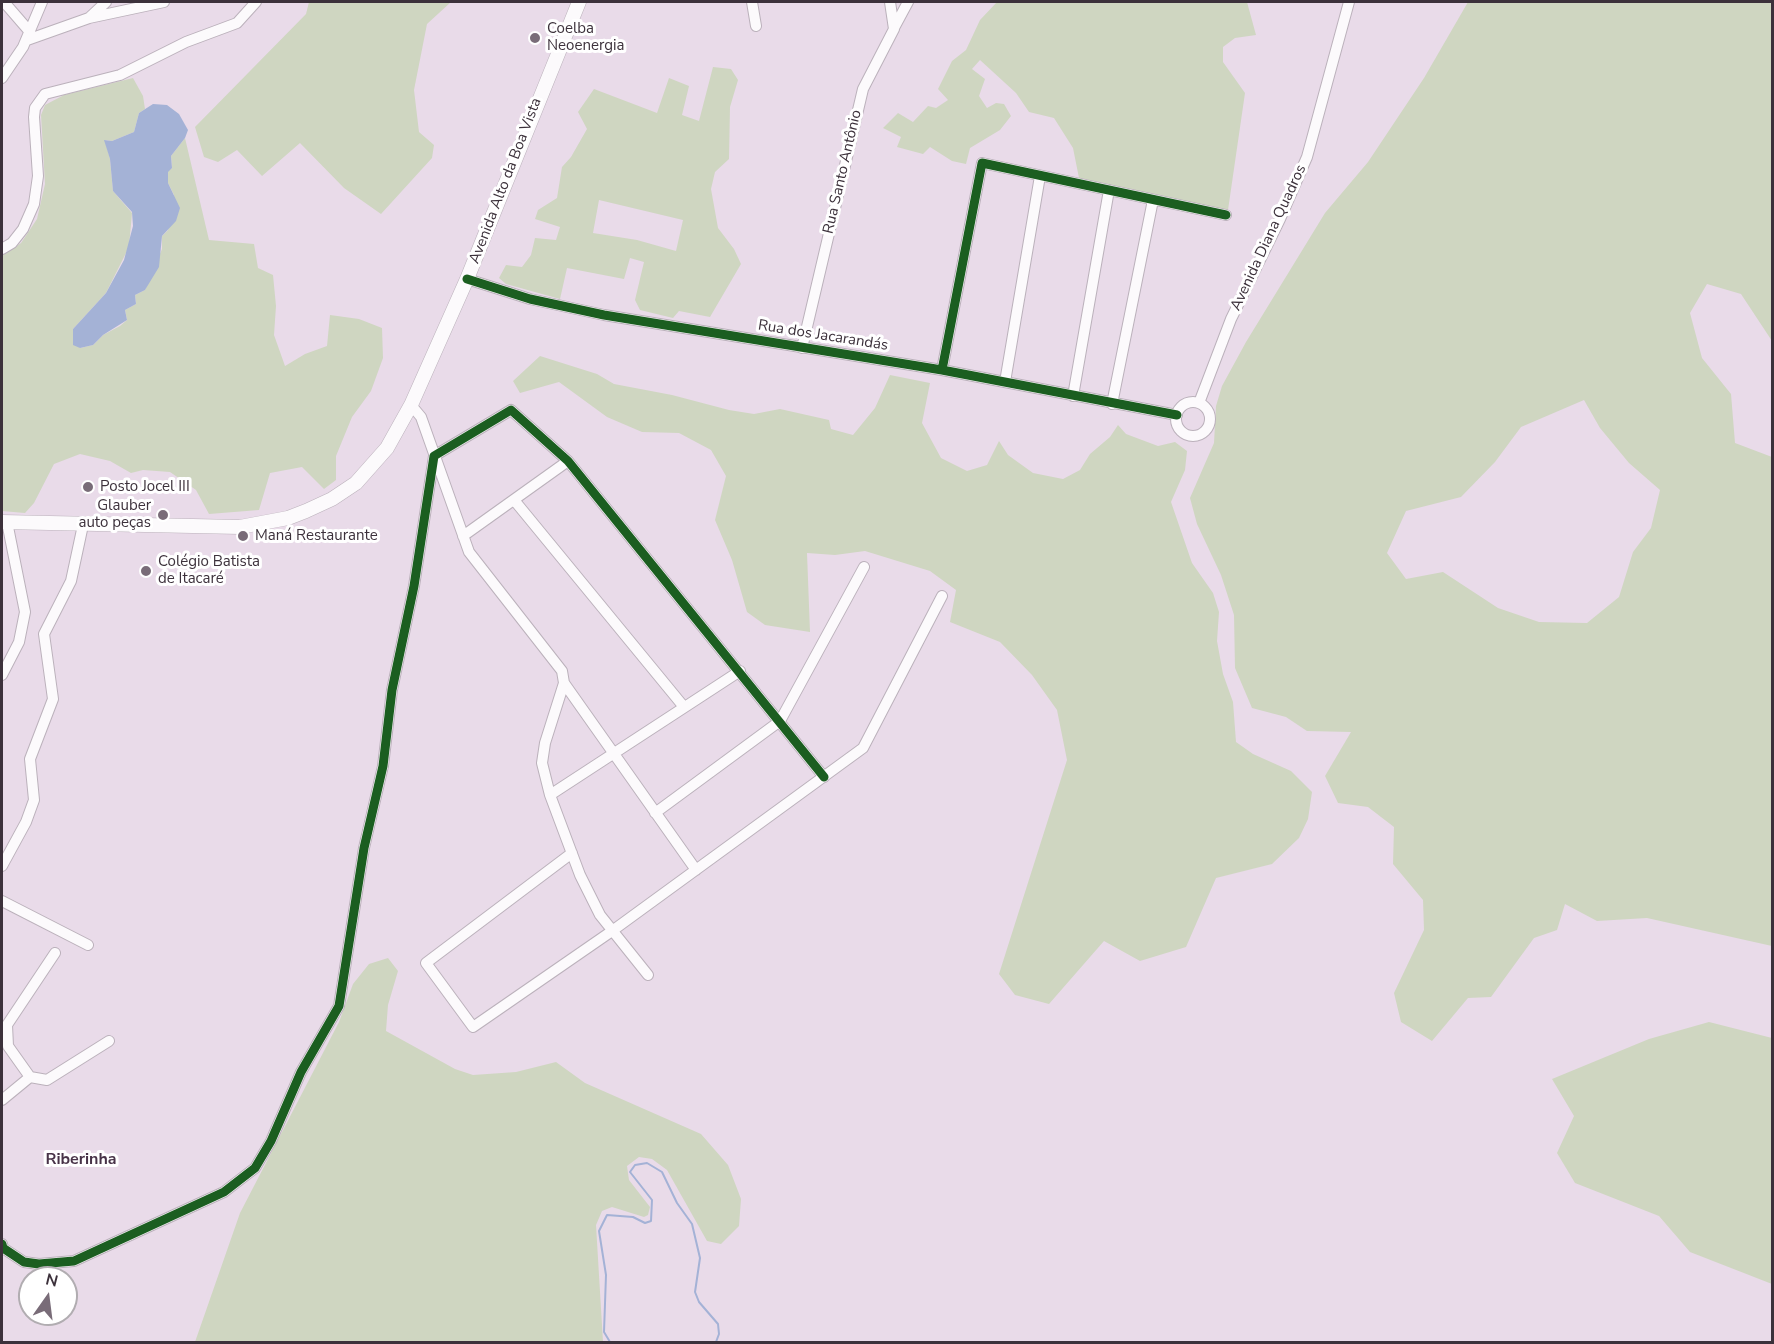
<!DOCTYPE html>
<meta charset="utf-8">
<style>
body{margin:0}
#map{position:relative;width:1774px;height:1344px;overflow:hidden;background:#e9dbe9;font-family:"Nunito Sans",sans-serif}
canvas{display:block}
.frame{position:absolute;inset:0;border:3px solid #3c313b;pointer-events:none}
.north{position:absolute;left:18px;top:1266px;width:60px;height:60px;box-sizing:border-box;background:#fff;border:2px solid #b1adb1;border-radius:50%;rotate:14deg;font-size:16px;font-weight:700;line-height:24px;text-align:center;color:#3c313b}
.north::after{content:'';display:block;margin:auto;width:21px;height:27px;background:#796c78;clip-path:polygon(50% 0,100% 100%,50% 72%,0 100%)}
</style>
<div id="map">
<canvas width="1774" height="1344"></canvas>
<div class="frame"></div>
<div class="north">N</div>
</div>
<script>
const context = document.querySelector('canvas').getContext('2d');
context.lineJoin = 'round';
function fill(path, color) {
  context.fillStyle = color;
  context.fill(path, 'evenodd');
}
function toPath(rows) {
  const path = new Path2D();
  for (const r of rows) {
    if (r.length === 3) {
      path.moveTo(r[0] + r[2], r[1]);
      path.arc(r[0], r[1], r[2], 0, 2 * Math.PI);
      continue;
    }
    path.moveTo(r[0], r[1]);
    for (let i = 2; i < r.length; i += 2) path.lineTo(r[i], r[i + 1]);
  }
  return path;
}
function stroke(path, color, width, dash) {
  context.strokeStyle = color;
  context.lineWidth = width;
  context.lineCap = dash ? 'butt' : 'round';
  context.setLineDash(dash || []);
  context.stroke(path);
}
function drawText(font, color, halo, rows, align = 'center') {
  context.font = font + ' "Nunito Sans",sans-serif';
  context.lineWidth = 6;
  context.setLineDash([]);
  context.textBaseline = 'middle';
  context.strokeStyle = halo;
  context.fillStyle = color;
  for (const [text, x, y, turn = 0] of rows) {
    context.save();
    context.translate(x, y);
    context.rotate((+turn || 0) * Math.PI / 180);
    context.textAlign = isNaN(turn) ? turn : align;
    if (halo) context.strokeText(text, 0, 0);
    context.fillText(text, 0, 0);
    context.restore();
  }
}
const green = toPath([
 [309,2,451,2,427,24,414,90,419,132,434,145,432,158,381,214,344,188,300,143,262,176,237,150,218,162,204,157,195,127,306,14],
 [997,2,1247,2,1256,35,1235,38,1223,47,1223,62,1245,93,1228,210,1079,178,1073,148,1054,118,1029,112,1016,93,980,60,972,69,985,79,979,96,987,108,996,103,1004,104,1011,116,1000,130,970,148,966,164,952,161,930,147,923,154,897,147,901,137,883,128,898,113,913,122,928,106,936,108,948,100,938,89,952,61,966,50,980,20],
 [1468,2,1772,2,1772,341,1741,294,1707,284,1690,313,1702,358,1731,394,1735,443,1772,457,1772,946,1647,918,1597,921,1565,904,1557,930,1534,938,1491,997,1468,998,1432,1041,1401,1022,1394,993,1424,930,1423,900,1393,864,1394,827,1368,807,1338,803,1325,776,1351,732,1307,731,1286,717,1252,708,1235,668,1234,615,1221,575,1197,524,1190,498,1214,443,1216,406,1222,386,1246,342,1325,213,1368,162,1424,78],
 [1584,400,1600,428,1629,463,1660,490,1651,528,1633,552,1619,597,1587,623,1539,622,1498,608,1443,572,1406,579,1387,553,1406,511,1461,497,1495,462,1521,427],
 [713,67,731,69,738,80,730,107,729,159,715,172,711,189,718,228,734,249,741,264,710,317,679,311,673,318,640,310,635,300,644,262,630,258,624,279,567,268,560,299,506,284,499,278,506,265,522,267,531,255,535,238,556,240,560,227,535,219,538,210,557,198,562,167,571,157,587,129,578,112,594,89,657,113,669,78,689,86,682,115,699,121],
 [599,200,683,220,676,251,637,240,593,233],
 [133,78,143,96,145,109,139,113,134,132,112,141,105,140,110,159,113,191,132,213,129,247,106,293,73,329,80,348,93,345,103,335,120,326,127,320,125,310,136,304,135,295,145,290,162,249,162,236,168,230,174,195,168,183,168,171,172,168,171,156,185,138,209,240,254,244,258,268,273,275,276,306,274,335,285,366,305,354,327,346,330,315,359,319,382,328,383,358,371,391,352,417,336,456,336,480,324,489,302,467,270,473,259,510,209,514,196,490,170,472,143,470,131,473,110,461,80,454,54,464,34,503,25,513,2,511,2,256,21,243,37,219,45,184,41,115,45,105,64,95],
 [540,356,597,374,614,384,672,395,729,410,754,414,780,409,829,420,831,429,853,435,875,408,890,375,930,383,922,423,941,458,967,471,987,465,999,441,1008,455,1033,473,1063,479,1080,470,1090,454,1110,437,1118,425,1126,434,1158,446,1175,442,1187,451,1185,470,1171,502,1192,563,1213,593,1219,612,1217,641,1223,674,1233,702,1236,742,1253,754,1291,771,1312,792,1308,819,1299,838,1272,864,1216,878,1186,947,1140,961,1104,941,1049,1004,1015,995,999,974,1067,760,1057,710,1032,675,1000,642,950,622,956,590,930,571,865,551,835,555,807,553,810,632,765,625,747,612,732,560,715,520,726,476,711,450,679,433,642,432,607,417,559,382,520,393,513,381],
 [388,958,398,971,388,1005,386,1031,455,1069,473,1075,516,1072,556,1062,585,1083,701,1134,728,1165,741,1199,739,1226,721,1244,707,1241,667,1170,652,1159,639,1157,627,1166,629,1180,650,1207,648,1215,644,1217,612,1207,602,1211,596,1225,603,1342,195,1342,240,1213,339,1022,353,984,369,964],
 [1709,1022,1772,1038,1772,1284,1690,1252,1659,1216,1575,1183,1557,1153,1574,1116,1552,1079,1649,1039]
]);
const water = toPath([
 [153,104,167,105,179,114,188,130,185,138,171,156,172,168,168,172,168,183,180,208,176,221,162,236,159,267,145,290,135,295,136,304,125,310,127,320,103,335,93,345,80,348,73,345,73,329,106,293,124,260,133,226,132,212,113,191,110,159,104,140,112,141,134,132,139,113]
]);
const stream = toPath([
 [610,1342,604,1332,606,1275,599,1231,607,1215,633,1217,645,1223,651,1221,652,1200,630,1172,635,1165,647,1163,662,1172,677,1203,692,1224,700,1258,695,1292,699,1302,718,1324,719,1334,716,1342]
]);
const minor = toPath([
 [4,2,30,32],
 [752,2,756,26],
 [89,18,106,2],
 [894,28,908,2],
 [27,40,89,18,164,2],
 [2,78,23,47,42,2],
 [2,249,12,243,23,229,34,204,38,176,34,117,35,108,45,94,120,75,186,42,237,23,256,2],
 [467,279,530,299,604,315,942,370,1177,415],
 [802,348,863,89,894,29,890,2],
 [942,370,982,163,1226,215],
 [1005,382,1040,176],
 [1073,396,1109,190],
 [1193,419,17],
 [1199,403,1231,319,1280,219,1307,157,1349,2],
 [1112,404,1153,200],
 [411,405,421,417,469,552,562,671,564,683,545,743,542,763,550,795,580,875,600,915,648,975],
 [514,500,684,707],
 [463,536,568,461],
 [2,675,19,642,25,612,7,522],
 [564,683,696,870],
 [550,795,740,671],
 [655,813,780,721,864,567],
 [572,853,426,963,473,1027,612,931,863,748,942,596],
 [2,866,26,822,34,800,30,759,53,699,44,634,71,581,83,525],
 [2,901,88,945],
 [30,1077,47,1080,109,1041],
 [2,1100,30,1077,8,1046,7,1025,55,953],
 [2,1244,3,1248,24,1262,39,1264,74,1261,224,1192,255,1168,271,1141,301,1072,339,1006,364,848,383,766,392,690,414,586,434,456,511,410,568,461,824,777]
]);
const major = toPath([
 [2,522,240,527,288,518,306,511,332,499,356,483,387,448,411,405,467,279,579,2]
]);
const cycleway = toPath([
 [467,279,530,299,604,315,942,370,1177,415],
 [942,370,982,163,1226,215],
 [2,1244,3,1248,24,1262,39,1264,74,1261,224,1192,255,1168,271,1141,301,1072,339,1006,364,848,383,766,392,690,414,586,434,456,511,410,568,461,824,777]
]);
const markers = [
 [535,38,6,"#796c78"],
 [88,487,6,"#796c78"],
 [163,515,6,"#796c78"],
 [243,536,6,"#796c78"],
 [146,571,6,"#796c78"]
];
const poiNames = [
 ["Coelba",547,29],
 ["Neoenergia",547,46],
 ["Posto Jocel III",100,487],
 ["Glauber",151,506,"right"],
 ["auto peças",151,523,"right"],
 ["Maná Restaurante",255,536],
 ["Colégio Batista",158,562],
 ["de Itacaré",158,579]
];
const streetNames = [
 ["Rua Santo Antônio",843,172,-77],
 ["Avenida Alto da Boa Vista",506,181,-69],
 ["Avenida Diana Quadros",1269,238,-65],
 ["Rua dos Jacarandás",823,336,9]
];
const neighbourhoodNames = [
 ["Riberinha",81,1160]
];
fill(green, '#cfd6c1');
fill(water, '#a4b2d6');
stroke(stream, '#a4b2d6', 2);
stroke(minor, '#bbb1bb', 12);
stroke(major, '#bbb1bb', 15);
stroke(minor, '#fcfafc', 10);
stroke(major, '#fcfafc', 14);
stroke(cycleway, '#1b5e20', 9);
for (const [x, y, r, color] of markers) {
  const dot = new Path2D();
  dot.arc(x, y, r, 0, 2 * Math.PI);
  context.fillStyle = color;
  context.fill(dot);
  stroke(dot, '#fff', 2);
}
drawText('15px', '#3c313b', '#fff', poiNames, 'left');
drawText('15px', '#3c313b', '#fff', streetNames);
drawText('bold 16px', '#483348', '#fff', neighbourhoodNames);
</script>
